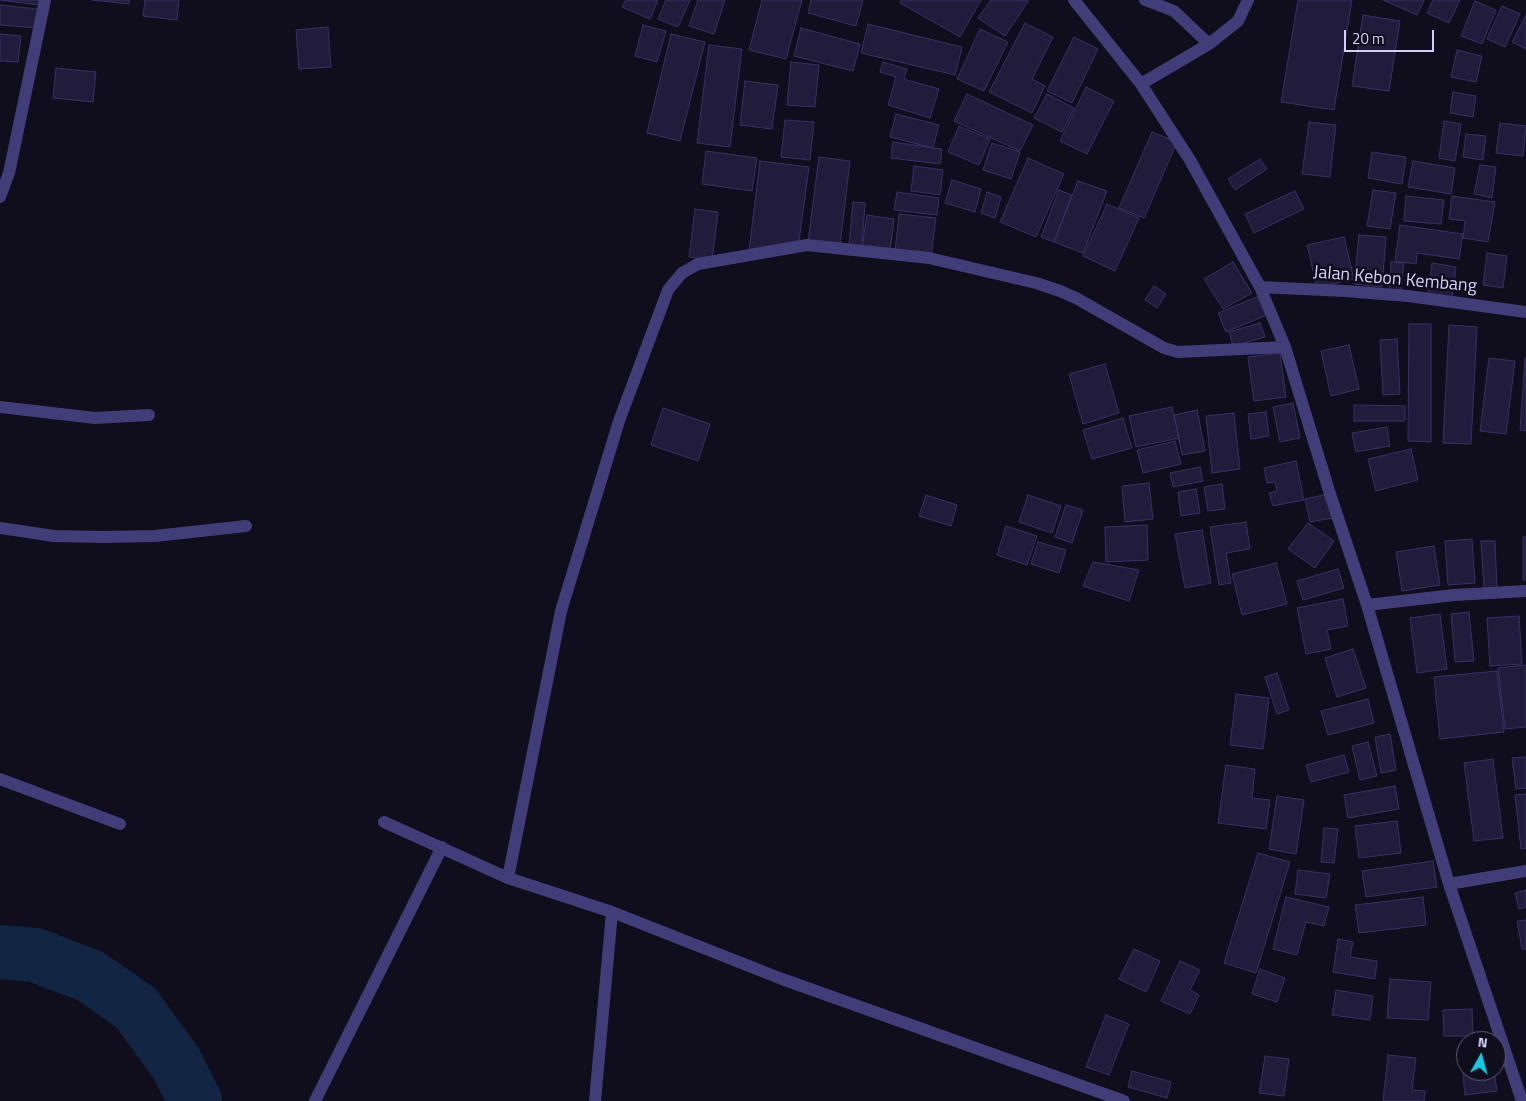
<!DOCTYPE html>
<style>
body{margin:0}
#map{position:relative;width:1526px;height:1101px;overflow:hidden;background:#100e1d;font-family:"Titillium Web",sans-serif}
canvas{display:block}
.north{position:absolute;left:1456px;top:1031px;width:50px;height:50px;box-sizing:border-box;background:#100e1d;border:1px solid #5e5b75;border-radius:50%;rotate:7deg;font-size:14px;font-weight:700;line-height:20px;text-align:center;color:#d4cffa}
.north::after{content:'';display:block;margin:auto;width:18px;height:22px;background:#16cadf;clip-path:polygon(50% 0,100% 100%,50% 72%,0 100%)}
.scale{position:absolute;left:1344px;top:30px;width:90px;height:22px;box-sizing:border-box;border:2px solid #d4cffa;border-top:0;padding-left:6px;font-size:15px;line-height:18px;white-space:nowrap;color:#d4cffa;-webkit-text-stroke:4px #100e1d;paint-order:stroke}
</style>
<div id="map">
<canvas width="1526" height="1101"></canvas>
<div class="north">N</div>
<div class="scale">20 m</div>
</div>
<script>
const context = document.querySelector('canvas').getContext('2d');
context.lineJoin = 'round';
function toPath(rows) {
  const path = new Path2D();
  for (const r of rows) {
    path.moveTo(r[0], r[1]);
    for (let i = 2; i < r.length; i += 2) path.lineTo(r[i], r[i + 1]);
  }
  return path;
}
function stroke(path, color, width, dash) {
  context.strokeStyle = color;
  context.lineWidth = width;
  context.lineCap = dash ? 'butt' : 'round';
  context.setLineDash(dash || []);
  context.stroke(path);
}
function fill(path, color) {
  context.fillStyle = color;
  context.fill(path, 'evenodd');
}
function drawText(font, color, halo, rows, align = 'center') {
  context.font = font + ' "Titillium Web",sans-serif';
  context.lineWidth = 5;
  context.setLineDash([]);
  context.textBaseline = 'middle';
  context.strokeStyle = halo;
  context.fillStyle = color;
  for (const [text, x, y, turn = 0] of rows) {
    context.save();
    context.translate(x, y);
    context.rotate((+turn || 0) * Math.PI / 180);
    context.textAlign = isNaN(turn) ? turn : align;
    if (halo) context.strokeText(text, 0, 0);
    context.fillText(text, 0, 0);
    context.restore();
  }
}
const river = toPath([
 [0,952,35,955,90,976,136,1008,176,1063,195,1101]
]);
const building = toPath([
 [0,0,40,0,39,5,0,0],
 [92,0,129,0,129,4,92,0],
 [145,0,179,0,177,20,143,16,145,0],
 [626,0,658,0,650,19,622,7,626,0],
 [666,0,690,0,678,27,658,19,666,0],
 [698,0,725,0,714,34,689,26,698,0],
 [762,0,802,0,786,59,749,50,762,0],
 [811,0,863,0,856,26,808,13,811,0],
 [901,0,981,0,960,37,900,3,901,0],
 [991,0,1029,0,1005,36,978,18,991,0],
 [1298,0,1352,0,1334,110,1281,102,1298,0],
 [1383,0,1424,0,1417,15,1383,0],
 [1433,0,1460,0,1449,23,1427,13,1433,0],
 [1475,1,1496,10,1482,44,1461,36,1475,1],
 [0,5,38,9,36,28,0,25,0,5],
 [1502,6,1520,14,1505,47,1487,39,1502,6],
 [1363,15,1400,21,1389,91,1352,86,1363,15],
 [1526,15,1526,49,1512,42,1526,15],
 [1025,23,1053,37,1032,79,1045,86,1032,113,989,92,1025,23],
 [868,24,962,47,955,75,861,53,868,24],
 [643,25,666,31,657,62,635,56,643,25],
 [328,27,331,67,299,69,296,30,328,27],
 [801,28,860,44,853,71,794,56,801,28],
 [980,29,1008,42,984,91,957,79,980,29],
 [0,34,21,36,18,62,0,61,0,34],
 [671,34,705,42,680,141,647,133,671,34],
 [1074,37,1098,49,1072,103,1047,91,1074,37],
 [709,45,742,49,730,147,697,143,709,45],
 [1457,50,1482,56,1476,82,1451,77,1457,50],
 [791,62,819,65,815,107,787,105,791,62],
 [883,62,907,69,904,79,939,89,930,118,888,105,896,77,880,72,883,62],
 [56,68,96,72,93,102,53,98,56,68],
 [745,81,778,85,772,129,740,125,745,81],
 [1086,87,1114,101,1087,154,1060,141,1086,87],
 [1453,92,1476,96,1473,117,1450,113,1453,92],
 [967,94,1033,125,1020,151,954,121,967,94],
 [1047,94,1074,108,1062,132,1034,118,1047,94],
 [896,114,939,125,933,148,890,137,896,114],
 [785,120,814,122,810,160,781,157,785,120],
 [1444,121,1461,124,1455,161,1439,158,1444,121],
 [1309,122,1336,125,1330,177,1302,174,1309,122],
 [1500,123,1526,126,1523,156,1496,153,1500,123],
 [959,126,990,139,979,165,948,152,959,126],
 [1152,132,1177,142,1144,218,1119,208,1152,132],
 [1466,134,1486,136,1483,160,1463,157,1466,134],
 [893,142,942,149,940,164,891,158,893,142],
 [992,143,1020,152,1011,179,983,170,992,143],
 [706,151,757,158,752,191,702,184,706,151],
 [1372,152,1406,157,1402,184,1368,178,1372,152],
 [819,157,850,161,840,246,808,242,819,157],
 [1028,158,1064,174,1036,237,1000,222,1028,158],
 [1260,159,1267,169,1235,190,1228,179,1260,159],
 [760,161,809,167,799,241,749,251,760,161],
 [1413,161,1455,168,1451,194,1408,187,1413,161],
 [1480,165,1496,167,1492,198,1474,194,1480,165],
 [914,166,943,170,940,195,911,191,914,166],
 [952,180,981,189,975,212,945,203,952,180],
 [1078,181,1107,191,1083,253,1054,242,1078,181],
 [1059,190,1072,195,1054,242,1041,237,1059,190],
 [1373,190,1396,193,1390,229,1367,226,1373,190],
 [1295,191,1304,209,1254,233,1245,214,1295,191],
 [897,192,939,198,937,215,894,210,897,192],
 [987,192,1001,197,995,218,981,213,987,192],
 [1406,196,1444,200,1441,224,1404,221,1406,196],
 [1452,196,1495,202,1488,242,1463,238,1465,221,1449,219,1452,196],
 [853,202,865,203,862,247,849,245,853,202],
 [1107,204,1139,218,1115,271,1083,256,1107,204],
 [695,209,718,212,712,260,689,257,695,209],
 [899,214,936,218,931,257,895,252,899,214],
 [867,215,894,219,890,251,862,248,867,215],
 [1400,225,1463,234,1459,259,1417,253,1416,264,1395,261,1400,225],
 [1359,235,1386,237,1382,287,1354,284,1359,235],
 [1344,237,1354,279,1317,288,1307,245,1344,237],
 [1487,253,1507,256,1503,288,1483,285,1487,253],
 [1233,262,1252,293,1223,309,1204,279,1233,262],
 [1391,262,1404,263,1401,292,1389,291,1391,262],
 [1432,263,1456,267,1452,298,1428,294,1432,263],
 [1154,286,1166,294,1157,308,1145,300,1154,286],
 [1259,296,1267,315,1226,332,1218,313,1259,296],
 [1260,323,1265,337,1233,346,1229,332,1260,323],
 [1409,324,1431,324,1431,442,1408,441,1409,324],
 [1449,325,1477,327,1471,444,1443,443,1449,325],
 [1397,339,1400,394,1383,395,1380,340,1397,339],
 [1349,345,1359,389,1331,396,1321,351,1349,345],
 [1280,353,1286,397,1254,401,1248,357,1280,353],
 [1489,358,1515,361,1506,434,1480,431,1489,358],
 [1525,358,1526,358,1526,431,1520,430,1525,358],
 [1105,364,1119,413,1083,424,1069,374,1105,364],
 [1293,403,1300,438,1280,442,1273,407,1293,403],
 [1354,405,1405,406,1405,421,1354,421,1354,405],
 [1172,407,1179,438,1136,447,1129,416,1172,407],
 [663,408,710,424,698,461,651,445,663,408],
 [1197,410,1205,451,1182,455,1174,415,1197,410],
 [1266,412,1269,436,1251,439,1248,414,1266,412],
 [1234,413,1240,469,1212,473,1206,416,1234,413],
 [1123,418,1132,448,1092,459,1083,430,1123,418],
 [1387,427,1390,446,1356,452,1352,433,1387,427],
 [1175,441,1181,464,1143,473,1137,450,1175,441],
 [1411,449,1418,480,1376,491,1368,459,1411,449],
 [1296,461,1304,500,1273,506,1269,493,1277,491,1275,482,1267,483,1264,468,1296,461],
 [1200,467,1203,481,1173,487,1170,473,1200,467],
 [1149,483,1153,519,1125,522,1122,486,1149,483],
 [1222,484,1225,509,1208,511,1204,487,1222,484],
 [1196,489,1200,513,1181,516,1178,492,1196,489],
 [1328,494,1333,518,1310,522,1305,499,1328,494],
 [926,495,957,505,951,526,919,516,926,495],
 [1028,495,1061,506,1052,533,1019,522,1028,495],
 [1066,505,1083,510,1072,543,1055,537,1066,505],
 [1246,522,1250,549,1226,553,1231,583,1219,585,1210,527,1246,522],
 [1308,523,1334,541,1315,568,1288,549,1308,523],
 [1147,525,1148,560,1106,562,1105,527,1147,525],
 [1006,526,1037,536,1027,565,997,555,1006,526],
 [1202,530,1211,583,1185,588,1175,534,1202,530],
 [1523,537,1526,537,1526,580,1523,580,1523,537],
 [1472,539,1475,583,1448,585,1445,541,1472,539],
 [1481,541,1495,541,1497,588,1484,588,1481,541],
 [1038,542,1066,550,1059,573,1031,564,1038,542],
 [1434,546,1440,585,1402,591,1396,552,1434,546],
 [1093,562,1139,570,1129,601,1083,586,1093,562],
 [1276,563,1287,604,1242,615,1232,574,1276,563],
 [1338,569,1344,588,1303,600,1297,581,1338,569],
 [1343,599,1348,626,1327,630,1331,649,1306,654,1297,608,1343,599],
 [1469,612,1474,661,1455,662,1451,614,1469,612],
 [1440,614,1447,669,1417,673,1410,618,1440,614],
 [1519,616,1522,664,1490,666,1487,618,1519,616],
 [1353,649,1366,688,1337,697,1325,658,1353,649],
 [1526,665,1526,727,1505,729,1498,668,1526,665],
 [1497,671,1504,732,1440,739,1434,677,1497,671],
 [1277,673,1289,710,1277,714,1265,677,1277,673],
 [1236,694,1269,698,1263,749,1230,745,1236,694],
 [1368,699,1374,723,1328,735,1321,711,1368,699],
 [1390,734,1396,770,1381,773,1375,737,1390,734],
 [1368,742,1377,776,1360,780,1352,746,1368,742],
 [1344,755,1349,772,1311,782,1306,765,1344,755],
 [1526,757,1526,788,1516,789,1512,758,1526,757],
 [1493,759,1503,838,1474,841,1464,763,1493,759],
 [1226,765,1255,769,1252,798,1270,800,1266,829,1218,823,1226,765],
 [1395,786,1399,809,1348,818,1344,795,1395,786],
 [1526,794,1526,848,1521,849,1515,795,1526,794],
 [1277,796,1304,800,1296,854,1269,849,1277,796],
 [1397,821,1401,853,1359,858,1355,826,1397,821],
 [1324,828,1338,829,1334,863,1321,862,1324,828],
 [1258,853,1290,862,1256,973,1224,963,1258,853],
 [1433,861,1437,887,1366,897,1362,871,1433,861],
 [1298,870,1330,874,1326,898,1295,894,1298,870],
 [1526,890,1526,907,1519,909,1515,893,1526,890],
 [1286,897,1329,907,1324,926,1306,922,1297,955,1273,949,1286,897],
 [1423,897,1426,925,1359,933,1355,905,1423,897],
 [1526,920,1526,949,1522,949,1517,921,1526,920],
 [1338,939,1353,942,1350,957,1377,961,1375,979,1333,972,1338,939],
 [1134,949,1160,961,1146,992,1119,979,1134,949],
 [1180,961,1200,970,1190,990,1199,995,1190,1014,1161,1001,1180,961],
 [1260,969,1285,978,1277,1002,1252,994,1260,969],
 [1390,979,1431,982,1428,1020,1387,1018,1390,979],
 [1336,990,1373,996,1370,1020,1332,1015,1336,990],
 [1472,1009,1473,1036,1444,1036,1443,1010,1472,1009],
 [1106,1015,1129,1024,1109,1075,1086,1067,1106,1015],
 [1388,1055,1416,1058,1412,1090,1425,1091,1424,1101,1383,1101,1388,1055],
 [1265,1056,1289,1059,1284,1096,1259,1093,1265,1056],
 [1132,1071,1171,1082,1167,1098,1128,1087,1132,1071],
 [1483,1071,1494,1071,1497,1091,1465,1095,1463,1074,1483,1071]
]);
const service = toPath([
 [1145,0,1174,11,1209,44],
 [1141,84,1209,44,1238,21,1248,0]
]);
const minor = toPath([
 [1074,0,1141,84,1190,160,1260,287,1285,347,1330,494,1367,605,1449,884,1522,1101],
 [0,197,9,173,45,0],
 [1260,287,1345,291,1408,296,1526,312],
 [0,407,95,418,149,415],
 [0,528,54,536,103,537,155,536,246,526],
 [1367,605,1454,595,1526,591],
 [0,779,120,824],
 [384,822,508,878,612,912,782,979,1124,1101],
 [508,878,561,611,619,421,668,290,682,273,698,264,807,245,929,258,1036,283,1060,291,1076,298,1164,348,1178,352,1285,347],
 [1449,884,1526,871],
 [315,1101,442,847],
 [595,1101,612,912]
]);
const streetNames = [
 ["Jalan Kebon Kembang",1395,280,5]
];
stroke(river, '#122542', 54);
fill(building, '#221c3c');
stroke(building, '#3b3066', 1);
stroke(service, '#403d78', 12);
stroke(minor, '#403d78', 12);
drawText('18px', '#d4cffa', '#100e1d', streetNames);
</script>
